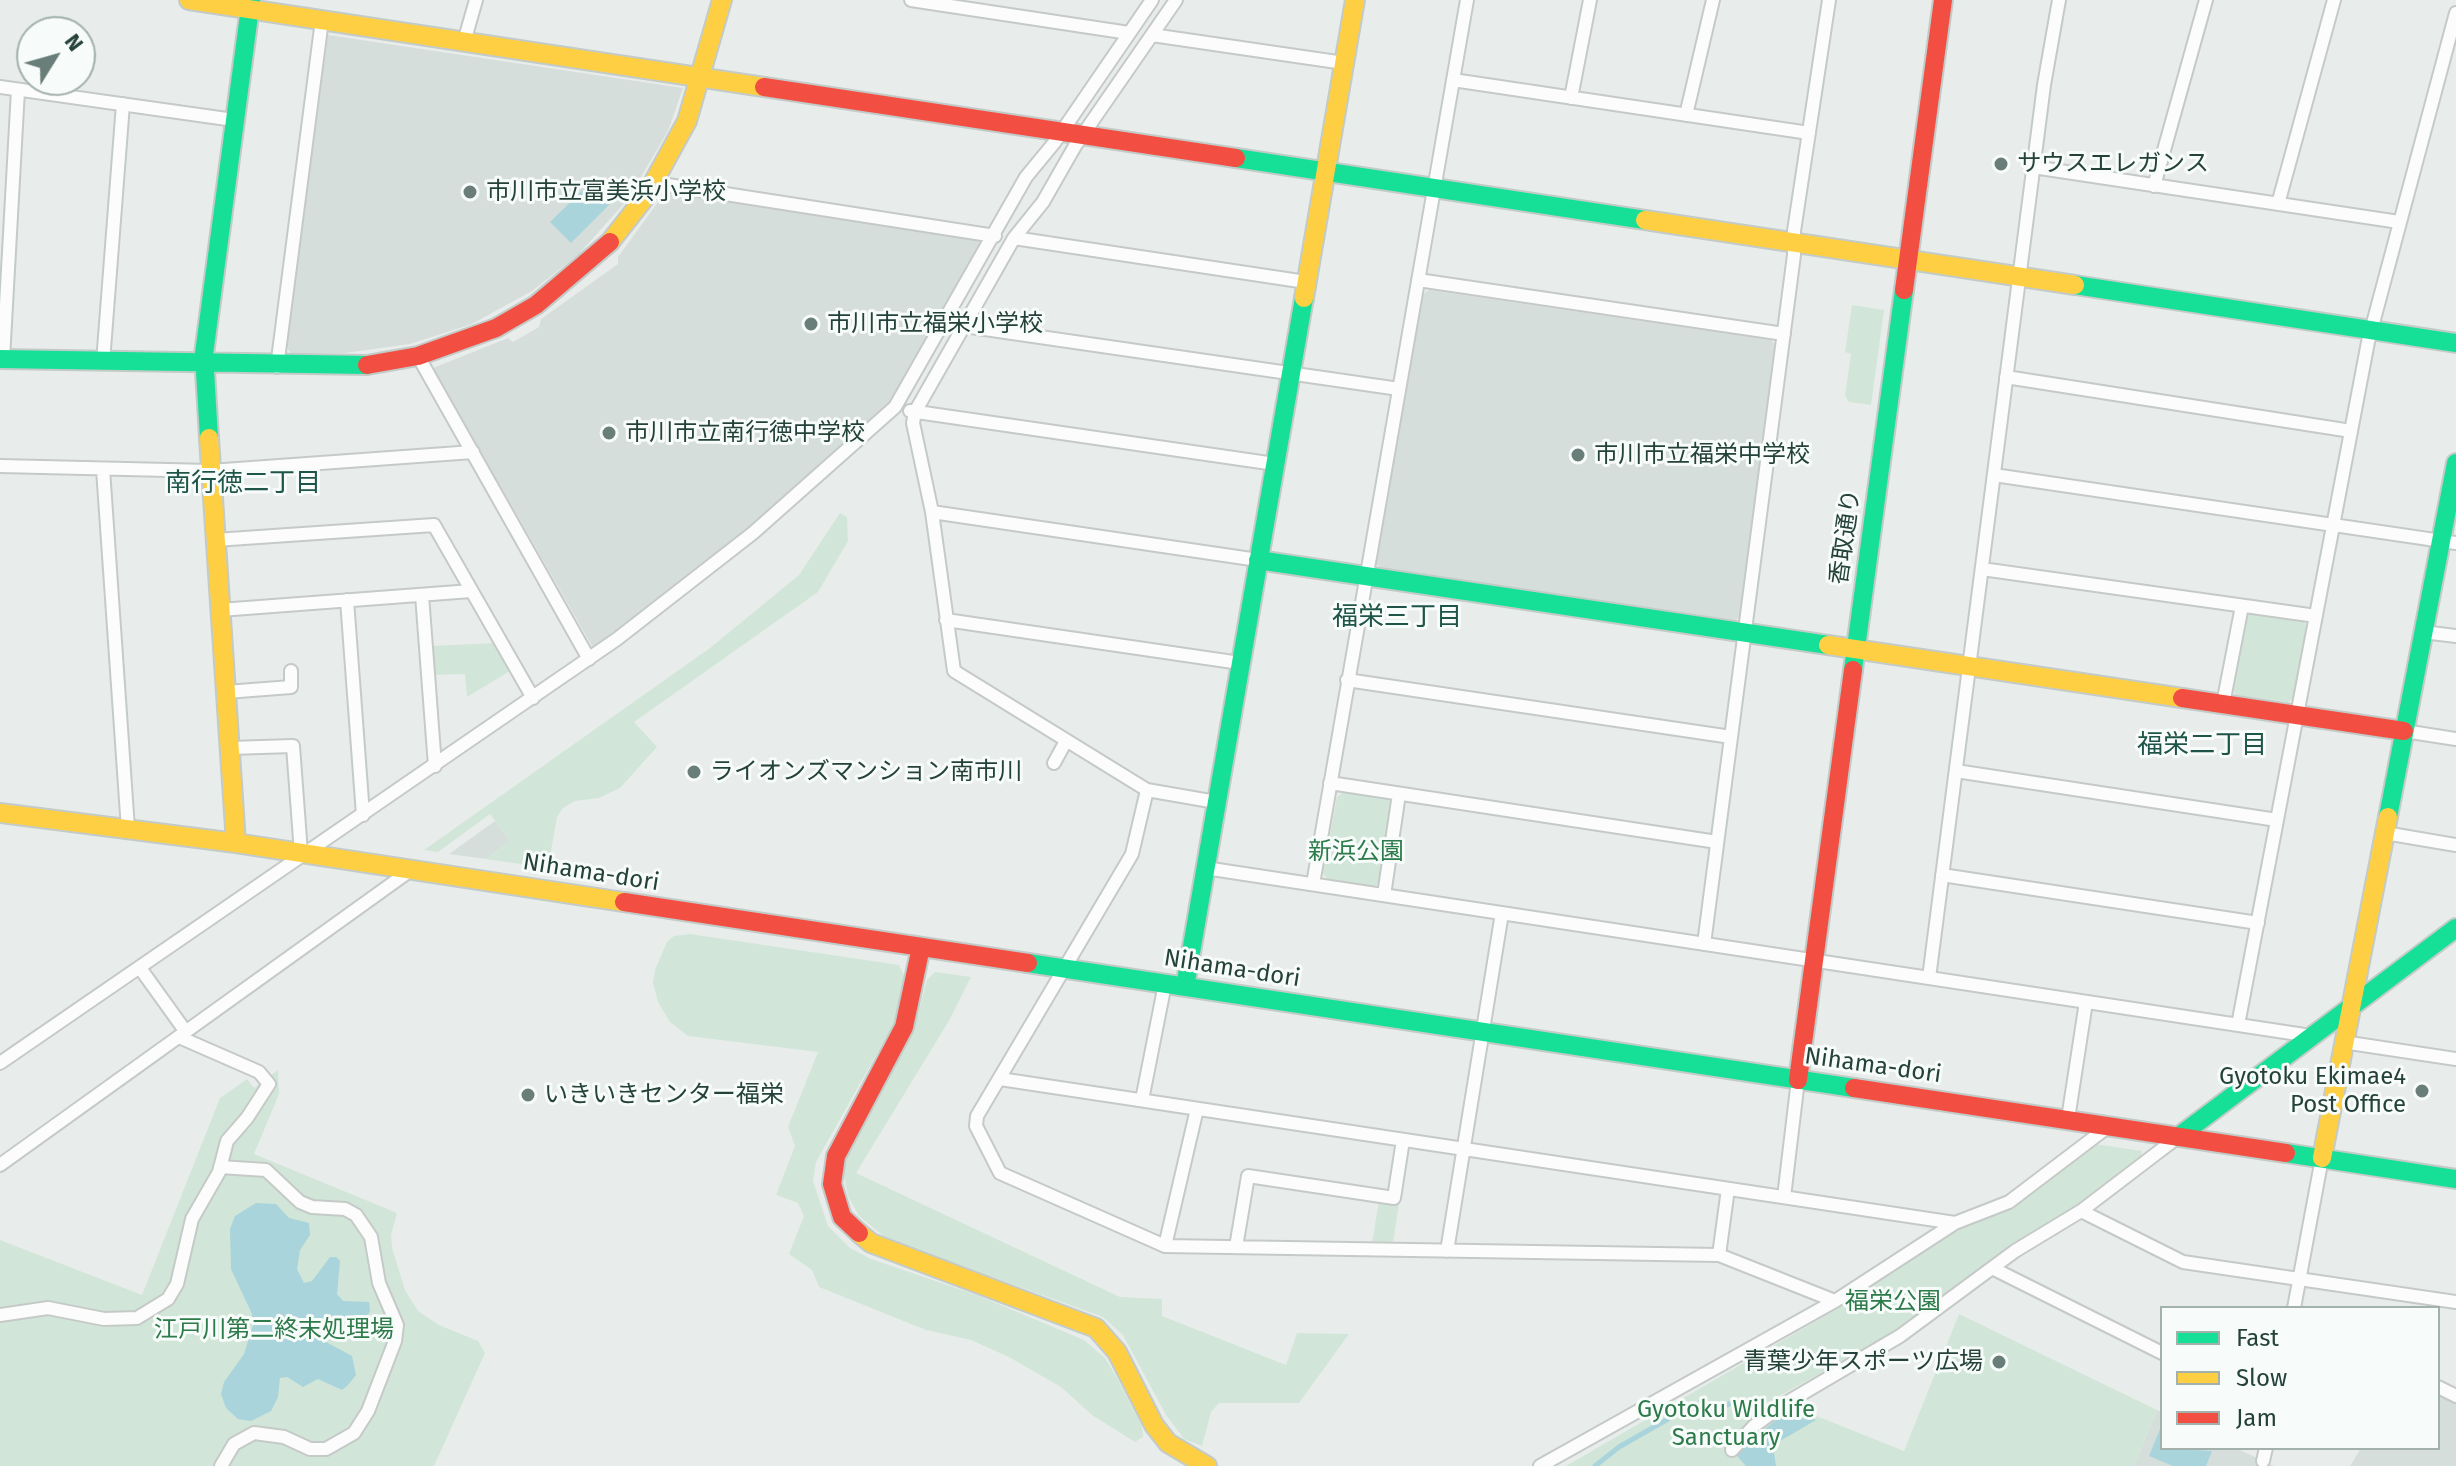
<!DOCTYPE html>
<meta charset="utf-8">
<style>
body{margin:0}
#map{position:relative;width:2456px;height:1466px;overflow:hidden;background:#e8edeb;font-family:"Fira Sans",sans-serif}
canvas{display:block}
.legend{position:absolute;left:2160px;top:1306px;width:280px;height:144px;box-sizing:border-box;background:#f7fbf9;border:2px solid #a3b1ad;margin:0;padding:10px 14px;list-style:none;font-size:24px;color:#24423a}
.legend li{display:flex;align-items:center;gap:16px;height:40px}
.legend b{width:40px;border:2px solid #a3b1ad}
.north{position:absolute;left:16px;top:16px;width:80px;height:80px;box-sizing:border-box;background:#f7fbf9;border:2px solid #a3b1ad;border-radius:50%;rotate:53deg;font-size:22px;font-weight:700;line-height:32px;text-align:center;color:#24423a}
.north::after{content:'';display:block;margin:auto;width:28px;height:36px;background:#697e78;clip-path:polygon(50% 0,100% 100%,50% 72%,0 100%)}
</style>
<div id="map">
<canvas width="2456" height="1466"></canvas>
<ul class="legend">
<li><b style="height:10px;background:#16e098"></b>Fast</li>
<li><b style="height:10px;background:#ffcf43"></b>Slow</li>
<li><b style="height:10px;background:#f24e42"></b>Jam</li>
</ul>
<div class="north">N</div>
</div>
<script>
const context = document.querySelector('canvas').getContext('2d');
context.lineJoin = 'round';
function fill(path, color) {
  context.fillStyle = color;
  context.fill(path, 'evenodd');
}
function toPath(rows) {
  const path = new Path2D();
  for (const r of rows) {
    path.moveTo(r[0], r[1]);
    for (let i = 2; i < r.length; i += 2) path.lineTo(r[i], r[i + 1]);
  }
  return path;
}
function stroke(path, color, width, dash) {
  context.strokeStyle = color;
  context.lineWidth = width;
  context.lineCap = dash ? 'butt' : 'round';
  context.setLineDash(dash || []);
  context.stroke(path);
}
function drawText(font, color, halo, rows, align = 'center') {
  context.font = font + ' "Fira Sans","Noto Sans JP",sans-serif';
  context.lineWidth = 6;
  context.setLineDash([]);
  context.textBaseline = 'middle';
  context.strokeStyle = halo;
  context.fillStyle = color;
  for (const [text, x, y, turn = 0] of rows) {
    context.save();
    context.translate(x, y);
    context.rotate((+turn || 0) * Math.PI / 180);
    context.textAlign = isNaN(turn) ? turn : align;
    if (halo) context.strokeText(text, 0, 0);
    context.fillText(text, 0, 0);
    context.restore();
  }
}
const built = toPath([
 [328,35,683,88,668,131,628,199,578,255,532,291,472,324,410,344,345,353,291,353,286,347],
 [666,191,979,240,982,247,891,402,749,530,596,647,592,646,433,368,508,338,513,342,539,327,541,319,618,264,618,257],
 [1429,290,1771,340,1776,346,1741,616,1736,620,1380,568,1376,563,1423,294],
 [495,821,510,841,486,859,449,854],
 [2438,1395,2456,1403,2456,1466,2350,1466,2361,1448,2438,1448],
 [2157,1410,2162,1412,2162,1448,2236,1448,2274,1466,2134,1466]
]);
const green = toPath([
 [1852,305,1884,310,1871,405,1849,402,1845,396,1851,354,1845,352],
 [840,513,847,517,848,541,818,592,634,722,657,747,620,788,599,798,575,801,563,808,557,817,548,868,486,859,510,841,490,814,438,852,424,850,710,648,799,575],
 [2251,613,2303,620,2307,627,2293,699,2288,702,2236,695,2232,689,2246,617],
 [494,643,510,671,467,697,465,674,434,675,432,646],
 [1344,792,1389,799,1392,804,1381,882,1375,886,1327,879,1323,873,1337,797],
 [690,934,899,965,905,977,894,1023,816,1162,813,1181,828,1226,850,1248,871,1259,977,1295,1084,1340,1105,1358,1117,1378,1142,1426,1143,1437,1135,1442,1092,1415,1061,1387,1009,1357,971,1340,926,1330,819,1287,812,1270,789,1254,804,1216,798,1203,776,1195,795,1146,788,1127,818,1052,688,1036,670,1022,658,1002,653,983,655,970,667,942,674,936],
 [935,972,971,977,950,1019,856,1173,1120,1297,1162,1299,1162,1316,1286,1365,1297,1333,1349,1334,1299,1403,1219,1403,1211,1412,1202,1446,1184,1439,1166,1415,1123,1335,1103,1317,887,1239,859,1216,848,1196,843,1171,847,1153,904,1047,918,1014,927,980],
 [278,1070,279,1094,254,1154,397,1213,391,1235,392,1248,405,1290,418,1311,439,1325,478,1341,485,1353,434,1466,0,1466,0,1240,142,1295,220,1098,247,1079,254,1088],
 [2095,1144,2142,1151,2141,1157,2056,1222,2010,1245,1896,1331,1774,1399,1904,1451,1959,1314,2157,1410,2134,1466,1566,1466,1842,1306,1963,1226,2013,1208],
 [1379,1201,1399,1203,1393,1243,1372,1243]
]);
const water = toPath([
 [591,182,611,203,571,243,550,222],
 [256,1203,276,1204,289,1218,309,1223,310,1235,300,1250,297,1269,304,1283,312,1281,330,1257,336,1257,340,1261,337,1294,343,1301,369,1302,370,1311,366,1318,331,1320,322,1325,320,1332,326,1342,352,1356,356,1375,348,1385,342,1390,318,1379,303,1387,287,1377,280,1378,278,1397,271,1411,251,1421,238,1419,226,1408,221,1394,224,1382,244,1354,253,1325,252,1314,231,1269,230,1229,235,1216],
 [1791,1408,1816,1420,1780,1441,1774,1453,1776,1466,1746,1466,1737,1456,1746,1444],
 [2160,1429,2162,1448,2212,1451,2206,1466,2173,1466,2149,1456]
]);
const stream = toPath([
 [1595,1466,1619,1447,1689,1407,1715,1411,1735,1401]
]);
const street = toPath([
 [911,0,1129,33],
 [1176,0,1075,146,1043,202,1014,238,915,412,913,423,932,512,954,671,1147,790,1216,802],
 [1152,35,1344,63],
 [464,42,476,0],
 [1453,80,1809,133],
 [0,87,234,120],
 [1571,98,1590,0],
 [1686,115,1713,0],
 [2033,167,2399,222],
 [655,183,995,236],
 [2154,186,2206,0],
 [2278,204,2334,0],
 [1014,238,1306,282],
 [1418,280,1784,334],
 [964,326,1399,389],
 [418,356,589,659],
 [3,359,18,90],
 [103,362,123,104],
 [277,367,322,20],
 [2006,377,2351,431],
 [910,411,1275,464],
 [0,466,210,471,473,452],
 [103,469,128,829],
 [1994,475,2456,543],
 [932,512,1258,560],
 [215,540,434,525,533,698],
 [1982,569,2316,616],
 [422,595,435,766],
 [347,600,363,815],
 [220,610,471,591],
 [946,620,1240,663],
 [2423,632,2456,636],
 [1347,680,1731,737],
 [226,692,291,687,291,671],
 [2223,704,2242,606],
 [2404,731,2456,739],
 [230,748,293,746,301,853],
 [1054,763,1066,741],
 [1956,771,2277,820],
 [1330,783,1717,842],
 [1147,790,1132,854,977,1116,976,1126,1000,1173,1165,1246,1719,1255,1835,1301],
 [2385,833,2456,845],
 [1205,868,2311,1036],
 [1942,875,2258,923],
 [1313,884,1467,0],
 [1384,895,1399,794],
 [1704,944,1794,255,1794,231,1829,0],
 [140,968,186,1032],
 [1929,978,2044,85,2059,0],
 [2238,1025,2368,342,2456,13],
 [2343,1042,2456,1059],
 [0,1063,617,639,753,533,895,407,1026,177,1054,143,1152,0],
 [1000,1079,1955,1223],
 [1142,1100,1165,984],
 [2068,1119,2086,1002],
 [0,1165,411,870],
 [220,1167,266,1170,300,1202,312,1207,345,1209,356,1215,371,1237,379,1283,397,1325,395,1341,368,1411,354,1433,326,1449,310,1449,284,1437,254,1433,234,1444,221,1466],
 [1784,1197,1798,1080],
 [2081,1211,2183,1262,2456,1302],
 [1165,1246,1197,1109],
 [1236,1247,1248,1176,1394,1198,1403,1140],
 [1447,1251,1502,913],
 [1719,1255,1728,1189],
 [1992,1268,2162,1353],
 [2294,1308,2322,1158],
 [0,1315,48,1308,104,1319,137,1318,168,1299,177,1284,192,1219,219,1172,227,1141,247,1118,269,1084,259,1072,179,1037],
 [2438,1387,2456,1396],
 [1732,1450,1754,1426,1781,1406,1900,1336,2015,1251,2081,1211,2178,1137],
 [2263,1461,2266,1448],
 [1540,1466,1835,1301,1955,1223,2009,1202,2109,1126]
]);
const fast = toPath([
 [1236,158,1645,220],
 [2075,285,2456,343],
 [0,359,367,365],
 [209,438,204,354,251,0],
 [1258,560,1828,645],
 [1853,670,1904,290],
 [2388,817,2456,463],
 [1028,963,1854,1088],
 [1185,987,1304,298],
 [2178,1137,2456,928],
 [2286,1153,2456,1179]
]);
const slow = toPath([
 [189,0,764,87],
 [1645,220,2075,285],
 [610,242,646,196,687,121,722,0],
 [1304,298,1355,0],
 [209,438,236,843],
 [1828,645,2182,698],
 [0,813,236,843,624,902],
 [2322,1158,2388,817],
 [859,1233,871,1243,1096,1328,1117,1352,1154,1425,1168,1443,1207,1466]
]);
const jam = toPath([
 [764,87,1236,158],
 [1904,290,1943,0],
 [367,365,418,356,496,328,536,305,610,242],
 [2182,698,2404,731],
 [624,902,1028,963],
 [1798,1080,1853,670],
 [1854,1088,2286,1153],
 [859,1233,842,1217,832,1184,836,1156,904,1027,921,947]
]);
const markers = [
 [2001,164,8,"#697e78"],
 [470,192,8,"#697e78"],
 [811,324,8,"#697e78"],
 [609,433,8,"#697e78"],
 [1578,455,8,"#697e78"],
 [694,772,8,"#697e78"],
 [2422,1091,8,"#697e78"],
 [528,1095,8,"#697e78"],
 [1999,1362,8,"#697e78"]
];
const poiNames = [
 ["サウスエレガンス",2017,164],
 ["市川市立富美浜小学校",486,192],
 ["市川市立福栄小学校",827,324],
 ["市川市立南行徳中学校",625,433],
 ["市川市立福栄中学校",1594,455],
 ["ライオンズマンション南市川",710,772],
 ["Gyotoku Ekimae4",2406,1077,"right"],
 ["Post Office",2406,1105,"right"],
 ["いきいきセンター福栄",544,1095],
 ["青葉少年スポーツ広場",1983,1362,"right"]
];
const streetNames = [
 ["香取通り",1846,537,-82],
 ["Nihama-dori",591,873,9],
 ["Nihama-dori",1232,969,9],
 ["Nihama-dori",1873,1066,8]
];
const parkNames = [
 ["新浜公園",1356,852],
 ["福栄公園",1893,1302],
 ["江戸川第二終末処理場",274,1330],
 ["Gyotoku Wildlife",1726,1410],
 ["Sanctuary",1726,1438]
];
const neighbourhoodNames = [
 ["南行徳二丁目",243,484],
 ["福栄三丁目",1397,618],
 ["福栄二丁目",2202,746]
];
fill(built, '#d6dedb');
fill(green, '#d1e6d8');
fill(water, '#a9d4db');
stroke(stream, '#a9d4db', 5);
stroke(street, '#c5cac8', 16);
stroke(fast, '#c3cbc8', 22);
stroke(slow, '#c3cbc8', 22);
stroke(jam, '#c3cbc8', 22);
stroke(street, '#fcfcfc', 12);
stroke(fast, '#16e098', 18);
stroke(slow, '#ffcf43', 18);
stroke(jam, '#f24e42', 18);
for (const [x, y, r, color] of markers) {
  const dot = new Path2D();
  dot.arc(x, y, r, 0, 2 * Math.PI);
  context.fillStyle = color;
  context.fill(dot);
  stroke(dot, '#f7fbf9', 3);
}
drawText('24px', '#24423a', '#f7fbf9', poiNames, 'left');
drawText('24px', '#24423a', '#f7fbf9', streetNames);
drawText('24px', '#2d7a4b', '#f7fbf9', parkNames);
drawText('26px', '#1f5548', '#f7fbf9', neighbourhoodNames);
</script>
